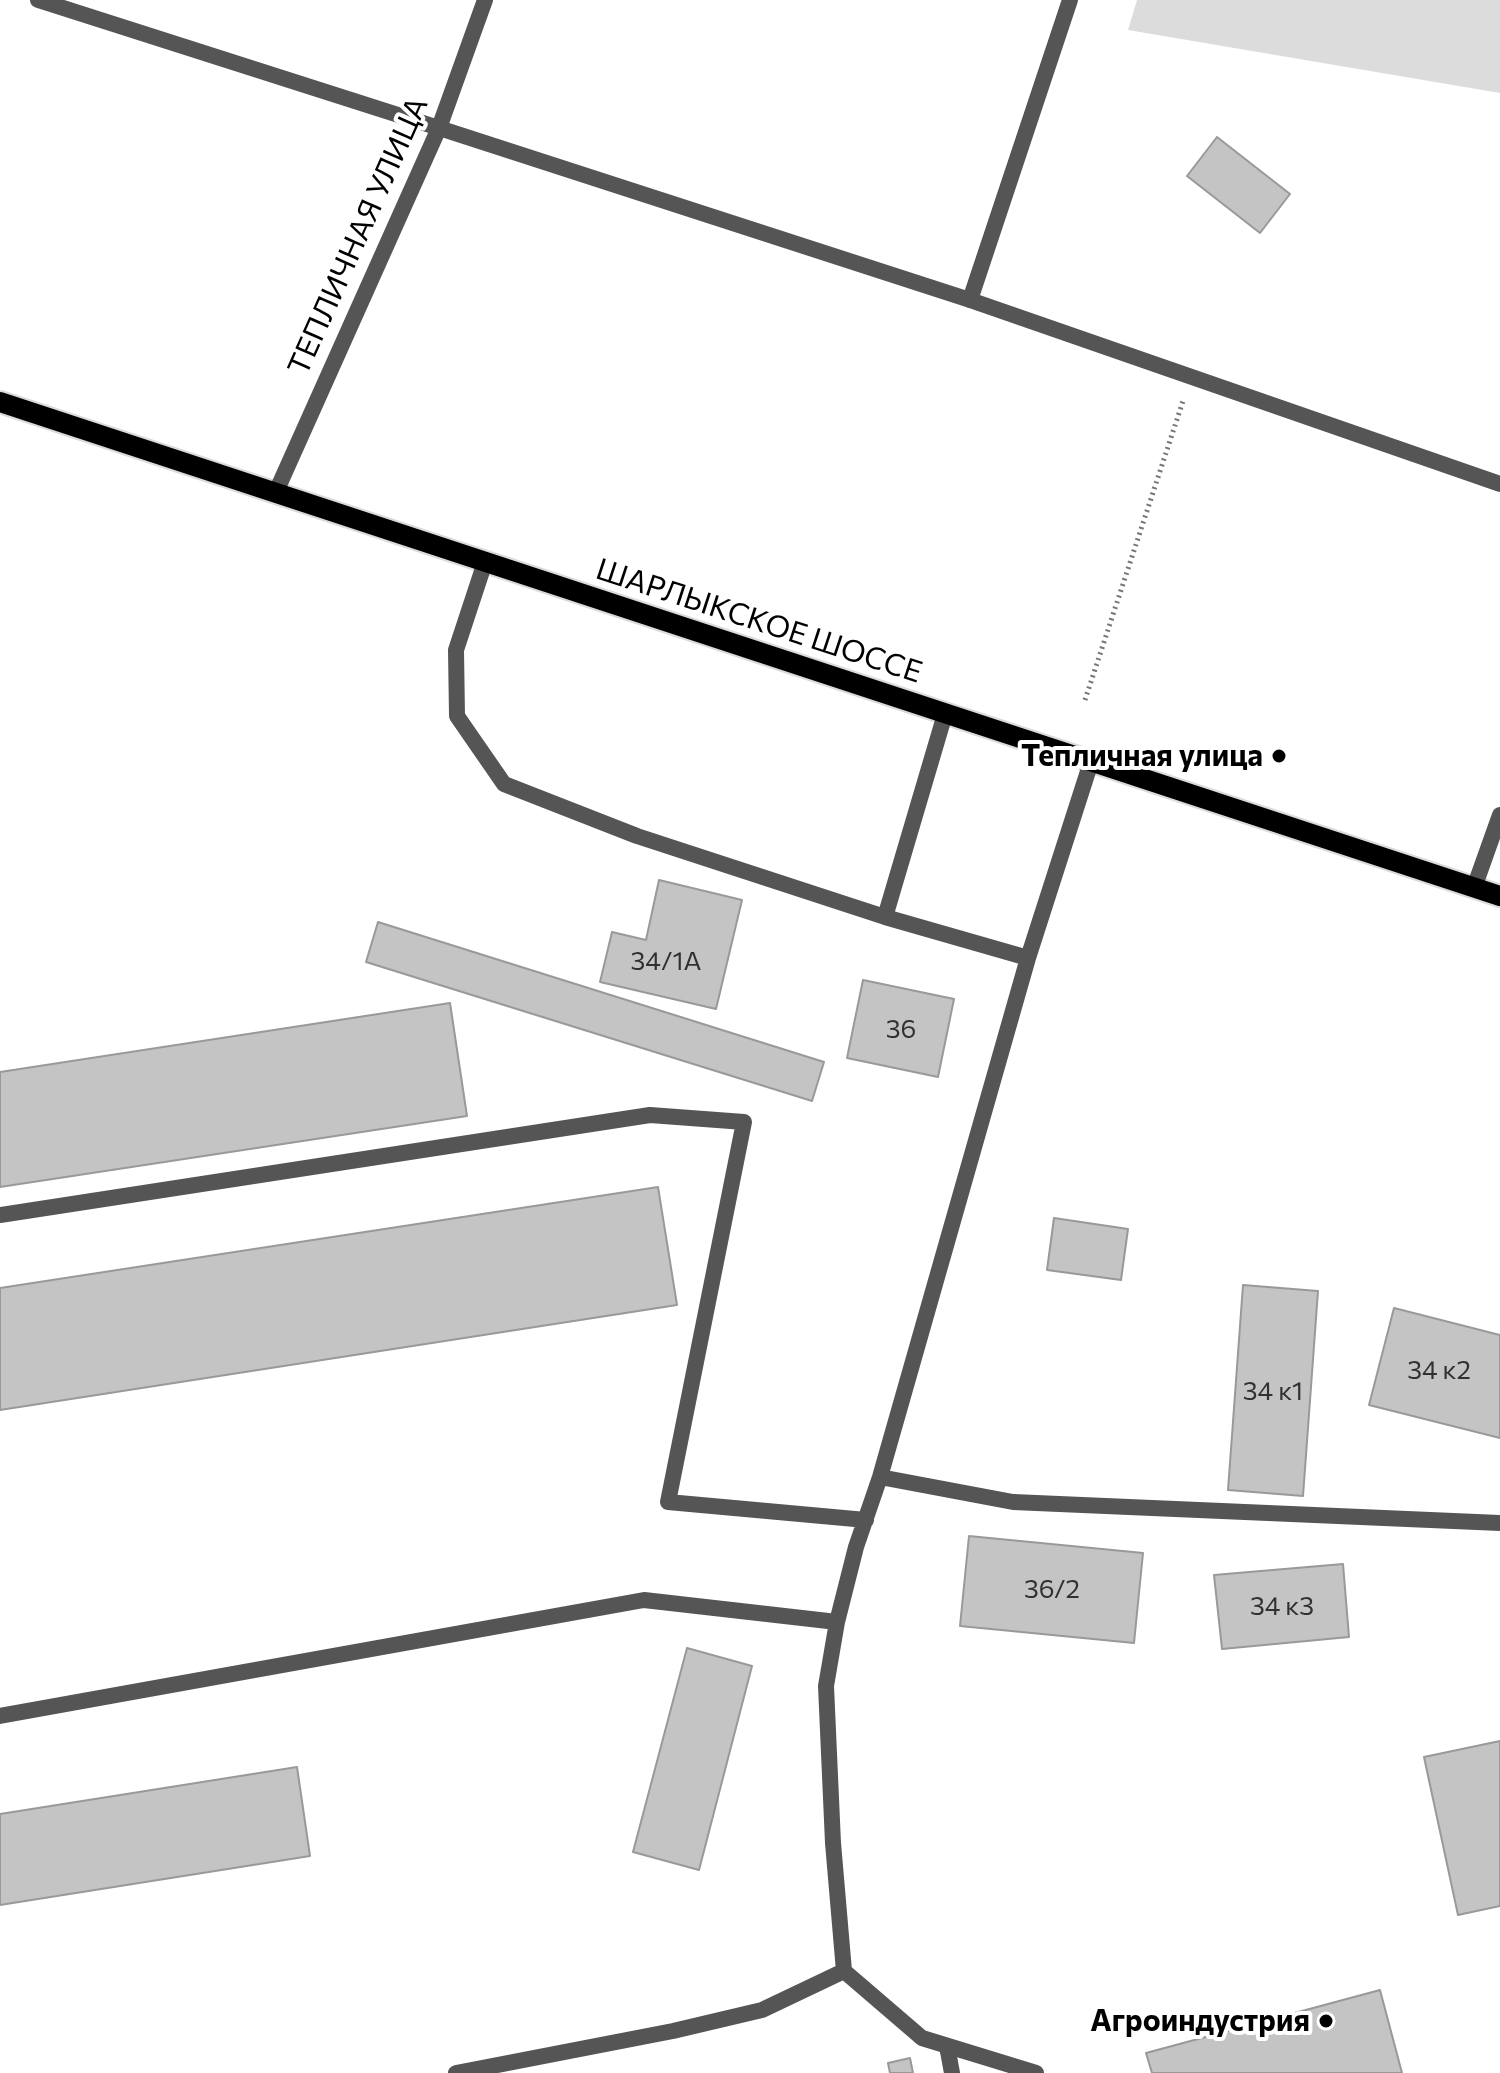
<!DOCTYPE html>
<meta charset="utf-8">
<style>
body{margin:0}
canvas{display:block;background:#fff}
</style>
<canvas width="1500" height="2073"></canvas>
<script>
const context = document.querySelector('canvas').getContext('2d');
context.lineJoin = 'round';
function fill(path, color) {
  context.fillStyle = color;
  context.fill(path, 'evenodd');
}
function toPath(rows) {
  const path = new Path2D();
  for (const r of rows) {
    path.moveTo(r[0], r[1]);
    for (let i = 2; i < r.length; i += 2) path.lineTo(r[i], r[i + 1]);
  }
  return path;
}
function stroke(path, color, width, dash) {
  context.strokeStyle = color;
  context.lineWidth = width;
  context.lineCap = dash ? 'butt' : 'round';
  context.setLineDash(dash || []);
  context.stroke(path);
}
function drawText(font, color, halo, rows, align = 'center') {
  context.font = font + ' Commissioner,sans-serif';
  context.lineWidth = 8;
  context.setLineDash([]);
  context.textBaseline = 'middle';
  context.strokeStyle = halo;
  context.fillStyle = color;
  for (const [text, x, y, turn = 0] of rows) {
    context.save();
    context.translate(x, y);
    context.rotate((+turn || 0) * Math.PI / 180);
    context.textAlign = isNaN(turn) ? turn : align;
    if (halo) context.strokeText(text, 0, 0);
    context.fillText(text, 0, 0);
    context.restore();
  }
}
const green = toPath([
 [1137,0,1500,0,1500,93,1128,30]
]);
const building = toPath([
 [1217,137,1290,194,1260,233,1187,176,1217,137],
 [659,880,742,900,716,1009,600,982,612,932,646,940,659,880],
 [378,922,824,1062,812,1101,366,962,378,922],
 [863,980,954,999,938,1077,847,1058,863,980],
 [450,1003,467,1116,0,1187,0,1072,450,1003],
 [658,1187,677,1305,0,1410,0,1288,658,1187],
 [1054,1218,1128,1229,1121,1280,1047,1270,1054,1218],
 [1243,1285,1318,1291,1303,1496,1228,1490,1243,1285],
 [1394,1308,1500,1335,1500,1438,1369,1405,1394,1308],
 [969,1536,1143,1553,1134,1643,960,1626,969,1536],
 [1343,1564,1349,1637,1222,1649,1214,1575,1343,1564],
 [687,1648,752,1666,699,1870,633,1852,687,1648],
 [1500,1741,1500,1906,1458,1915,1424,1757,1500,1741],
 [297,1767,310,1856,0,1905,0,1814,297,1767],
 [1380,1990,1402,2073,1152,2073,1146,2053,1380,1990],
 [910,2058,913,2073,890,2073,888,2063,910,2058]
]);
const path = toPath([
 [1085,700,1183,401]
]);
const lane = toPath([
 [970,300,1070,0],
 [485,562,456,650,457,716,504,784,637,836,885,917],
 [945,714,885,917,1028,958,880,1477,856,1547,837,1622,826,1686,833,1843,844,1971,922,2038,1036,2073],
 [1028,958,1091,762],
 [0,1215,650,1115,744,1122,668,1502,866,1520],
 [880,1477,1013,1502,1500,1523],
 [0,1716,644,1600,837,1622],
 [947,2046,952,2073],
 [456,2073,673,2031,762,2010,844,1971]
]);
const street = toPath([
 [38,0,439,128,970,300,1500,484],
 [276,492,439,128,485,0],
 [1474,888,1500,815]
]);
const primary = toPath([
 [0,402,1500,896]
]);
const markers = [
 [1279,756,8,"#000"],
 [1326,2021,8,"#000"]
];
const numberNames = [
 ["34/1А",666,961],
 ["36",901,1029],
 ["34 к2",1439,1370],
 ["34 к1",1273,1391],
 ["36/2",1052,1589],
 ["34 к3",1282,1606]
];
const streetNames = [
 ["ТЕПЛИЧНАЯ УЛИЦА",358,236,-66],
 ["ШАРЛЫКСКОЕ ШОССЕ",759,621,18]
];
const poiNames = [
 ["Тепличная улица",1263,756],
 ["Агроиндустрия",1310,2021]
];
fill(green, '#dcdcdc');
fill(building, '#c4c4c4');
stroke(building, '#999', 2);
stroke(primary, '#dbdbdb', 24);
stroke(path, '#777', 5, [2, 4]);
stroke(lane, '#555', 16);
stroke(street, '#555', 16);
stroke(primary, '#000', 20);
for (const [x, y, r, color] of markers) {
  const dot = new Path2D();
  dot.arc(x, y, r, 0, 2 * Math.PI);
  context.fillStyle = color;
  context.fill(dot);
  stroke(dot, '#fff', 3);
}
drawText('26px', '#313131', null, numberNames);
drawText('30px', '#000', '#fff', streetNames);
drawText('bold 30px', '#000', '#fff', poiNames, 'right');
</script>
